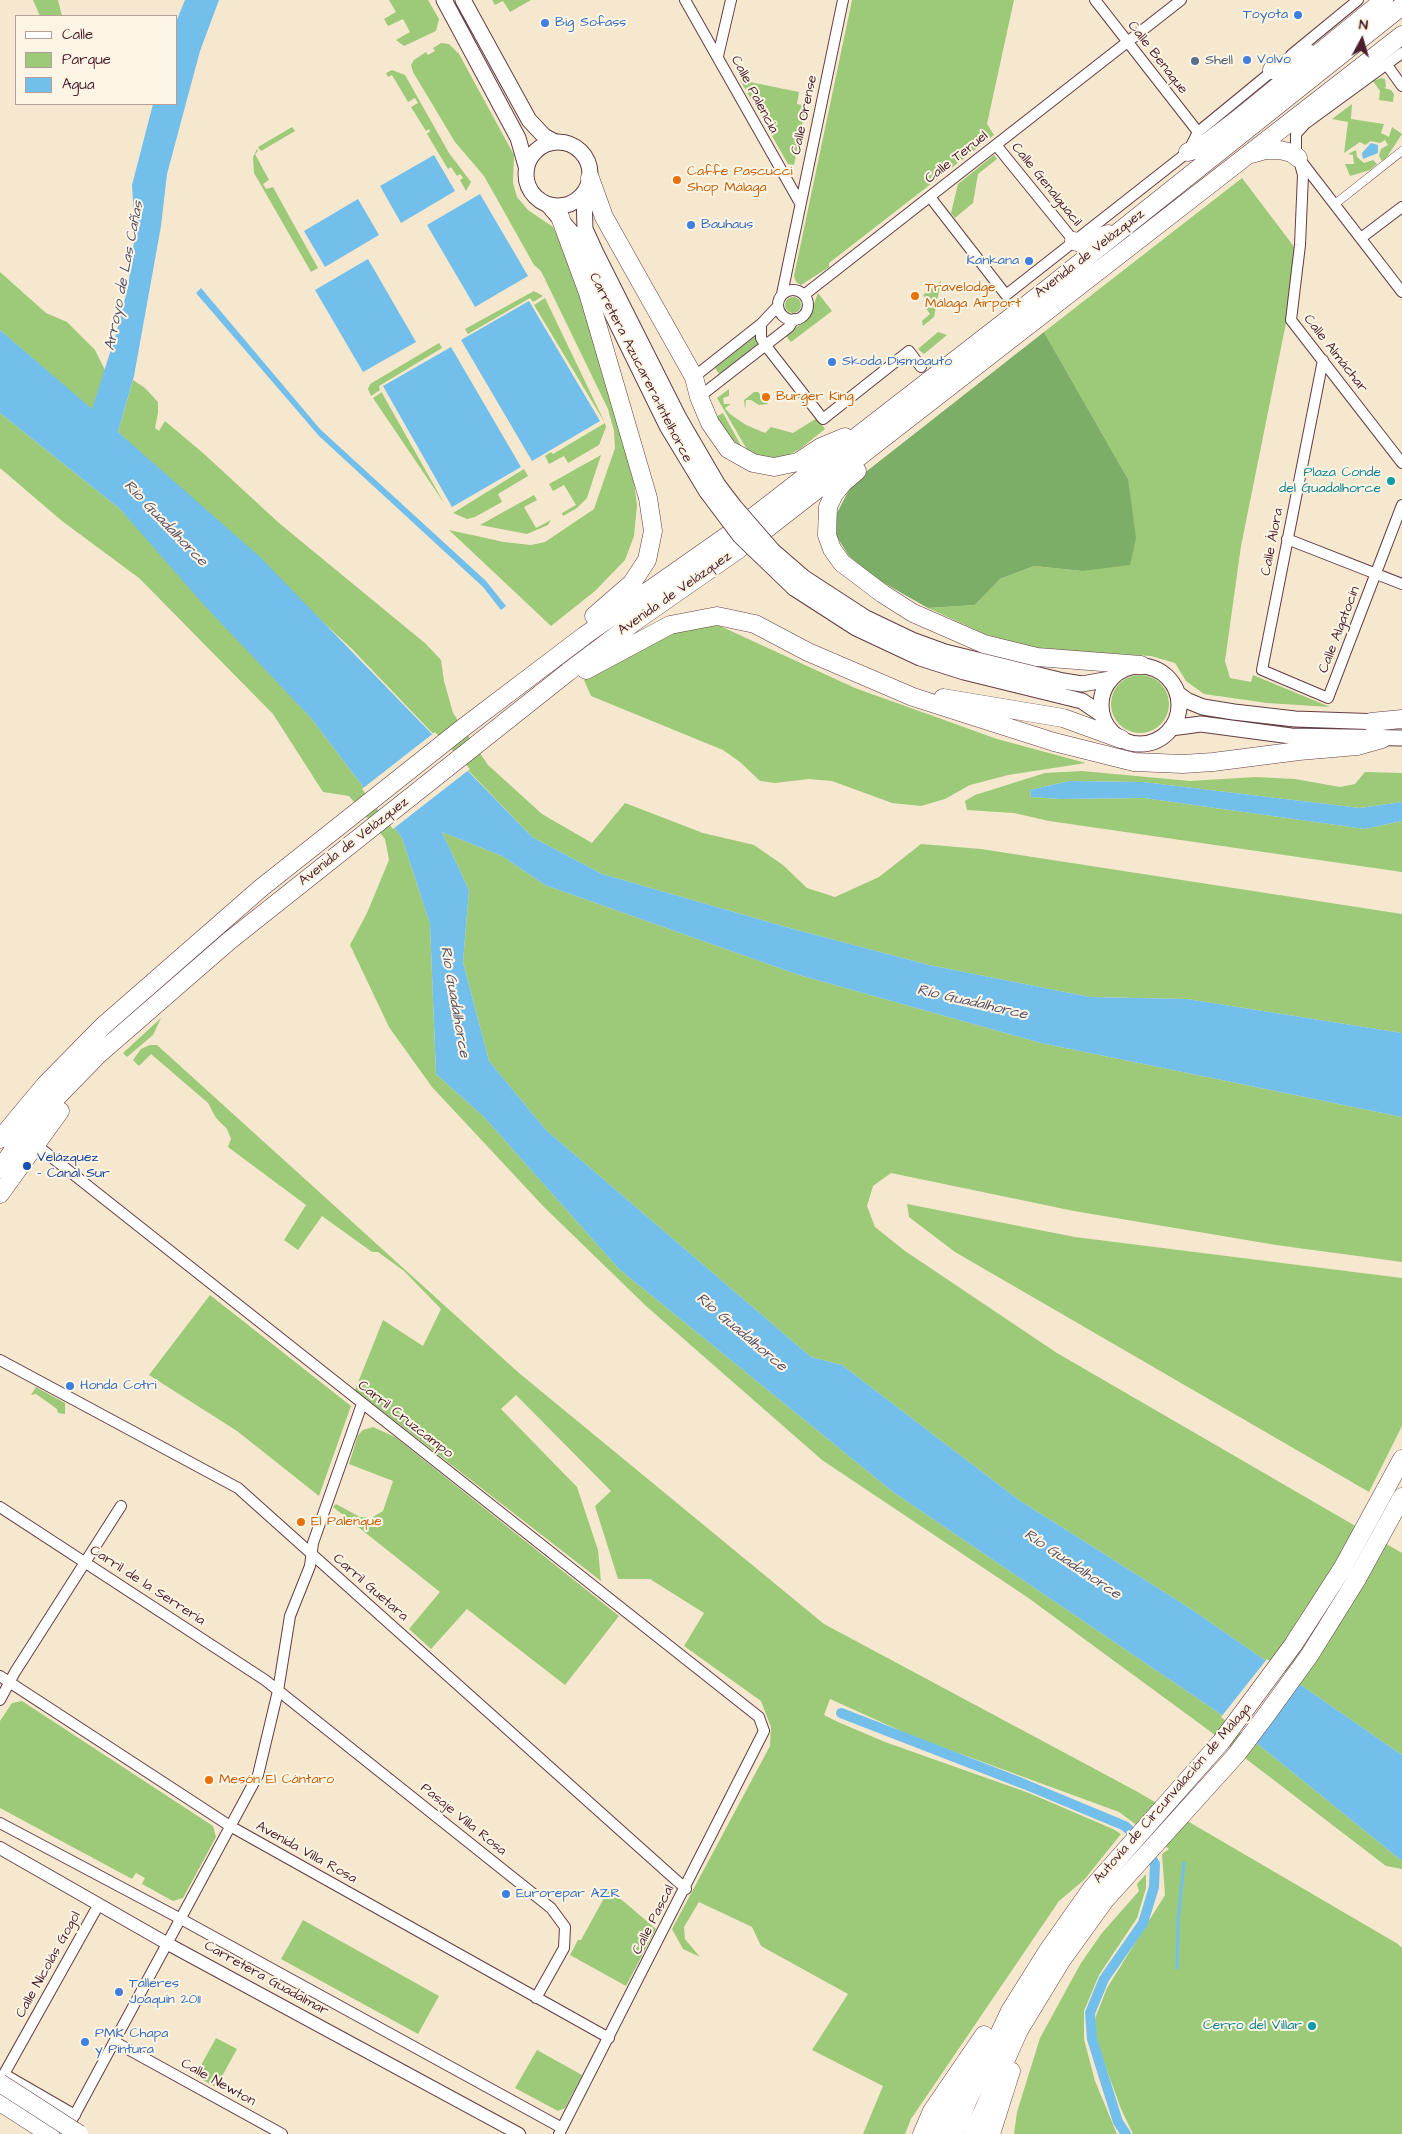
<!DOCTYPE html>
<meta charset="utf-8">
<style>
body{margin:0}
#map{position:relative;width:1402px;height:2134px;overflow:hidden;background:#f6e8cf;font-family:"Architects Daughter",sans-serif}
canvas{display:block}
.legend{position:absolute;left:15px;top:15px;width:162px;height:90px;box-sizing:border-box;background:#fcf5e5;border:1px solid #b59f9b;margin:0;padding:6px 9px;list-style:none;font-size:15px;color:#4a1f2b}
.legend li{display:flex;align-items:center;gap:10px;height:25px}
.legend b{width:25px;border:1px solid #b59f9b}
.north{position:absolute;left:1337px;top:15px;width:50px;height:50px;-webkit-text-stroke:4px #fcf5e5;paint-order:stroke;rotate:6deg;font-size:14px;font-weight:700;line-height:20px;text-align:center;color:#4a1f2b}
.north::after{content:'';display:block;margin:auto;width:18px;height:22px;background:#4a1f2b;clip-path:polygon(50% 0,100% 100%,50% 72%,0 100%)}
</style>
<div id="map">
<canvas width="1402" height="2134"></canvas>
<ul class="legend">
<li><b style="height:6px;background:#fff"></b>Calle</li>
<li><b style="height:14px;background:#9cca78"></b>Parque</li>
<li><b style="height:14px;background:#72bfec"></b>Agua</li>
</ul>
<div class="north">N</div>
</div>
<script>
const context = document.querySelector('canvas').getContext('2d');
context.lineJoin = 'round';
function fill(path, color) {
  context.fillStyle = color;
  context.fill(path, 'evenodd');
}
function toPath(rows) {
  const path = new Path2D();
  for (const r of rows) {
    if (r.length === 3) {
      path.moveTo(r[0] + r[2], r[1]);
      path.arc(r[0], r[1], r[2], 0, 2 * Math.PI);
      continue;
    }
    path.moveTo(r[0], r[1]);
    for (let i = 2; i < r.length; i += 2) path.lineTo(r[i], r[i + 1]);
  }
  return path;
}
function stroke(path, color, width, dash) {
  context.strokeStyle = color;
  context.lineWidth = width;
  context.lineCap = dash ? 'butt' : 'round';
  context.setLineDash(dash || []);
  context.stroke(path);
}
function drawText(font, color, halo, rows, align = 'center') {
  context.font = font + ' "Architects Daughter",sans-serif';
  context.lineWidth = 4;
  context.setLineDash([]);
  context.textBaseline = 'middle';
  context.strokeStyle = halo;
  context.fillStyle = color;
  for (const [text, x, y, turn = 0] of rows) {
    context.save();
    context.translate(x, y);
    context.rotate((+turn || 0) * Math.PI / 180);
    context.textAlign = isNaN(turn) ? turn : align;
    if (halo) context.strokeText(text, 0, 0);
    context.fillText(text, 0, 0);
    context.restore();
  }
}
const green = toPath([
 [33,0,58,0,62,16,40,16],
 [389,0,428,0,439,19,436,31,404,46,396,40,410,32,403,19,388,26,384,19,396,12],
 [492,0,531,0,510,12,503,1,495,5],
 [852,0,1014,0,987,124,994,135,829,263,829,267,801,285,796,282,794,276],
 [441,43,449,44,459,54,514,155,513,183,517,197,528,210,553,227,571,262,634,483,637,505,634,536,625,560,595,591,551,626,449,530,504,542,531,545,545,542,594,509,615,448,614,431,608,409,541,271,534,265,484,176,455,142,413,72,411,65,414,60,426,52,428,55,435,51,433,48],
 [392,70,405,75,449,153,471,182,466,191,460,180,463,178,460,174,457,176,451,167,448,169,427,134,430,131,429,129,426,131,411,107,418,103,415,98,408,102,392,75,388,77,386,73],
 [1381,78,1385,79,1386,87,1384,88,1391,90,1394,94,1393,102,1379,100,1380,91,1373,81],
 [740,80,799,92,797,104,806,106,794,165,788,164],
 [1352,104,1351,119,1384,124,1381,133,1389,137,1392,127,1402,134,1387,157,1382,161,1379,156,1381,149,1388,145,1385,140,1380,143,1371,141,1365,145,1360,142,1344,153,1348,122,1332,119],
 [292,127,295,131,261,151,258,147],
 [257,149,258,151,255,154,269,180,263,184,266,189,273,187,318,268,311,272,254,173,253,157],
 [1356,150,1357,157,1364,163,1373,160,1377,164,1370,170,1350,176,1345,164,1354,164,1353,155,1348,154],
 [994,155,997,159,978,174,973,203,955,218,951,213,958,184],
 [1242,178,1295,248,1286,323,1241,546,1225,661,1230,678,1251,682,1253,675,1330,707,1267,703,1204,694,1186,681,1175,663,1151,656,1040,649,987,635,928,608,975,605,1000,579,1034,566,1082,571,1128,479,1044,332],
 [0,272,46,313,67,322,95,350,105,370,92,410,0,330],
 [941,281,934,317,923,326,922,321,930,314,925,307,929,303,923,295],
 [534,291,543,296,533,302,530,298,468,334,465,329],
 [818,293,832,311,791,342,786,336,809,317],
 [793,305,8],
 [545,298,605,423,606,427,599,445,568,463,564,456,549,464,545,456,551,452,553,454,605,423,534,305],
 [938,332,947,335,924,354,918,349],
 [757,335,759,343,719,374,715,368],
 [439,343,442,348,379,386,380,390,371,396,368,389,370,384],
 [133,380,145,388,158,402,158,413,155,428,159,431,165,421,203,453,279,523,426,644,441,660,444,681,453,713,488,765,542,814,592,843,625,803,703,833,754,845,783,865,807,888,835,897,879,877,921,844,981,849,1402,914,1402,1033,1187,999,1090,997,929,965,786,927,602,874,532,837,352,649,118,432],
 [729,389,729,396,723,398,724,404,731,404,725,408,730,414,746,425,765,433,771,427,793,433,817,418,825,429,800,449,782,458,771,458,749,453,717,398],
 [382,392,382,393,444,503,373,398],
 [754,392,758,392,768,404,759,405,751,400,746,400,745,409,744,400],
 [0,413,120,509,311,718,402,838,430,924,436,1074,484,1117,619,1269,893,1492,1222,1715,1402,1861,1402,1869,1386,1866,1211,1732,1027,1597,822,1460,646,1306,544,1207,432,1087,389,1027,350,945,367,913,389,860,385,839,349,796,323,792,273,714,139,578,62,521,0,468],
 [723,413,744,451,733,442,715,417],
 [601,455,587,498,577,508,563,516,562,513,576,505,564,485,553,491,549,484],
 [524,469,528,476,498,494,502,502,475,517,467,519,453,513],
 [534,495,537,500,524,507,536,528,551,520,548,525,527,534,480,525],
 [693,626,720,626,855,688,997,739,1086,763,1008,775,970,785,945,799,921,806,892,803,832,781,809,779,775,783,760,781,740,762,723,750,591,696,584,680,622,655,666,635],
 [1140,704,29],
 [1082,771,1190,781,1256,777,1295,779,1340,787,1355,784,1365,772,1402,773,1402,802,1360,808,1143,782,1069,781,1030,790,1031,797,1060,799,1144,798,1365,829,1402,821,1402,872,1049,821,1014,813,967,810,965,801,975,795,1045,773],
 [442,832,502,856,545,885,799,975,1041,1043,1402,1117,1402,1262,1276,1245,1074,1211,891,1173,873,1186,867,1206,875,1227,905,1251,1057,1353,1402,1553,1402,1755,1191,1609,1019,1500,842,1365,811,1357,546,1130,489,1061,463,962,469,890],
 [161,1018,153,1035,127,1057,123,1053],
 [150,1045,157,1045,519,1373,824,1624,1136,1791,1398,1944,1402,1948,1402,2134,1133,2134,1121,2109,1100,2051,1094,2027,1096,2016,1107,1988,1165,1895,1162,1854,1169,1849,1119,1812,912,1736,830,1699,824,1715,838,1722,885,1742,1029,1793,1113,1829,1121,1834,1084,1880,1059,1901,911,2119,905,2134,863,2134,883,2086,812,2050,848,1994,761,1946,752,1927,699,1902,684,1927,685,1939,700,1957,683,1949,672,1929,770,1746,771,1727,761,1701,684,1646,704,1613,650,1579,618,1579,595,1506,611,1491,516,1395,501,1409,577,1487,598,1550,601,1581,355,1390,383,1320,423,1346,441,1309,404,1271,378,1252,372,1252,322,1216,298,1250,284,1240,306,1205,228,1147,231,1139,227,1129,216,1118,208,1103,151,1054,139,1066,133,1060,141,1049],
 [907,1204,1075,1237,1402,1278,1402,1426,1369,1492,955,1252,909,1217],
 [210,1295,351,1406,319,1496,237,1431,149,1375],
 [36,1387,65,1403,65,1414,58,1413,57,1409,36,1394,31,1395],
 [373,1427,395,1437,619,1616,565,1685,467,1609,431,1649,409,1629,440,1592,333,1507,336,1504,360,1517,371,1518,383,1511,393,1481,349,1464,358,1435,363,1430],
 [22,1701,213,1826,216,1837,183,1898,173,1901,142,1884,145,1878,136,1873,132,1879,0,1808,0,1721,12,1703],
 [1146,1874,1146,1888,1137,1918,1099,1975,1084,2011,1084,2039,1095,2081,1117,2134,1014,2134,1017,2112,1040,2038,1081,1963,1102,1933,1139,1891,1137,1884],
 [609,1889,656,1929,626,1986,570,1955,578,1940,581,1940],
 [303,1920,439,1996,418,2034,281,1959],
 [216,2038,237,2049,216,2087,195,2076],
 [537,2050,582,2075,565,2108,558,2111,515,2088]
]);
const forest = toPath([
 [1044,332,1128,479,1136,538,1130,565,1082,571,1034,566,1000,579,975,605,928,608,875,578,849,556,837,537,836,515,853,482]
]);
const water = toPath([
 [185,0,219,0,200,51,167,174,161,226,134,376,118,432,259,556,532,837,602,874,786,927,929,965,1090,997,1187,999,1402,1033,1402,1117,1041,1043,799,975,545,885,502,856,442,832,469,890,463,962,489,1061,546,1130,811,1357,842,1365,1019,1500,1191,1609,1402,1755,1402,1861,1222,1715,893,1492,619,1269,484,1117,436,1074,430,924,402,838,311,718,204,605,120,509,0,413,0,330,92,409,116,334,128,287,135,234,132,185,153,104,176,104,176,22],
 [1371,143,1378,145,1378,153,1363,159,1362,153],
 [434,155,455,191,401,223,380,186],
 [480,194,528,276,475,307,427,225],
 [358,199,379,235,325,267,304,231],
 [368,259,416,342,363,372,315,290],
 [201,288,320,429,486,581,506,606,501,610,483,587,319,436,196,293],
 [529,301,600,421,532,461,461,340],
 [451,347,521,467,452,507,383,386],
 [1069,781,1143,782,1360,808,1402,802,1402,821,1365,829,1144,798,1060,799,1031,797,1030,790]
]);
const pier = toPath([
 [435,732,470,769,393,829,362,789],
 [1267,1659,1297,1680,1249,1740,1221,1717]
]);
const stream = toPath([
 [1177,1968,1178,1920,1184,1863]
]);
const canal = toPath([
 [841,1713,1024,1784,1125,1826,1142,1842,1155,1864,1154,1887,1143,1923,1104,1979,1090,2013,1092,2039,1118,2122,1126,2134]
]);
const pedestrian = toPath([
 [1335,204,1402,151]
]);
const minor = toPath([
 [685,0,800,203],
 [1095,0,1198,132],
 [1402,53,1305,124,1296,134,1296,149,1303,175,1300,245,1291,320,1402,463],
 [1291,55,1358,0],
 [718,56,731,0],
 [1387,65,1402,86],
 [996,145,1074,241],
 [1301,161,1402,292],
 [930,197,1006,295,1188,152,1198,132,1276,68],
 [1361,238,1402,207],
 [793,305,15],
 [782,294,843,0],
 [804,295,1181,0],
 [761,324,761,338,766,346,823,419,909,351,921,367],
 [1323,360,1262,670,1328,698,1402,505],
 [694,377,761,324,778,306],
 [699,397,789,327,794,319],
 [1287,539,1402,584],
 [35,1144,759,1717,764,1731,559,2134],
 [0,1360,238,1488,686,1889],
 [0,1507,265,1680,551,1908,565,1927,564,1948,536,1998],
 [0,1676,230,1826,609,2038],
 [0,1700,15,1672,121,1506],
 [0,1823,181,1919,562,2128],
 [115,2042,282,2134],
 [75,2115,4,2074,99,1904],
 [66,2131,258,1775,278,1691,290,1616,310,1566,313,1543,362,1404]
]);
const tertiary = toPath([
 [0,1848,168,1944,519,2134]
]);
const primary = toPath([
 [444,0,518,138,526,166],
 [463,0,529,120,544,136,555,142],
 [558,174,32],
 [584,194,585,229,596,253,679,418,718,485],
 [549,206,573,234,667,426,707,492],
 [803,577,866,618,912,640,945,652,1063,681,1082,684,1110,679],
 [794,588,856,628,920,658,964,672,1082,701,1101,714],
 [1140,705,39],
 [1177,693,1188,701,1203,707,1234,712,1295,719,1383,722],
 [1171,728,1201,724,1291,736,1402,738]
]);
const motorway = toPath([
 [1272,70,1308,53],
 [1188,152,1200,148,1238,119,1384,0],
 [1251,154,1265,150,1280,150,1292,153,1298,158],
 [590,178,604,217,694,377,699,397,710,423,728,449,753,463,774,467,798,462,821,447,845,437],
 [560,217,588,293,648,498,653,531,647,560,632,583,594,616],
 [1074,241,1080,243,1108,234],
 [857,471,843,483,834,494,828,507,827,535,832,549,842,563,883,594,913,613,984,644,1037,657,1141,665],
 [753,517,1047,289,1402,6],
 [765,530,1402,35],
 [586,670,670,625,717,616,755,624,808,652,913,697,1054,742,1134,762,1183,764,1213,762,1299,751,1357,746,1382,739],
 [943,698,1063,718,1121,739],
 [1371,722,1402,719],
 [0,1139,45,1085,103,1026,261,888,464,727,584,636,728,535],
 [0,1169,17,1145,56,1098,99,1054,229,941,568,672,637,620,739,549],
 [0,1194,60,1111],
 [0,2102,50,2134],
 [922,2134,932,2111,984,2035],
 [937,2134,972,2063],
 [954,2134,967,2102,1010,2011,1047,1952,1092,1888,1221,1742,1293,1645,1342,1569,1402,1459],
 [973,2134,1019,2030,1061,1961,1105,1900,1236,1755,1267,1714,1309,1656,1357,1579,1402,1497],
 [991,2134,1011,2071]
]);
const primaryBridge = toPath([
 [718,485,734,506,773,551,803,577],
 [707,492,740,536,794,588]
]);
const motorwayBridge = toPath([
 [0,2083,79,2134]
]);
const markers = [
 [1298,15,5,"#3f7fe0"],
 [545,23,5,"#3f7fe0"],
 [1247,60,5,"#3f7fe0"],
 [1195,61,5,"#5c6f8a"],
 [677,180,5,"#e8710a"],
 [691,225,5,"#3f7fe0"],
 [1029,261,5,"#3f7fe0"],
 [915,296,5,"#e8710a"],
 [832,362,5,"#3f7fe0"],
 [766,397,5,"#e8710a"],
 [1391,481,5,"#0f9aa8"],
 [27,1166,5,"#1a4fb4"],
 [70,1386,5,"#3f7fe0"],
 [301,1522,5,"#e8710a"],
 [209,1780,5,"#e8710a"],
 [506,1894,5,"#3f7fe0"],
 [119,1992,5,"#3f7fe0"],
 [1312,2026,5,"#0f9aa8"],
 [85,2042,5,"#3f7fe0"]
];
const shopNames = [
 ["Toyota",1288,15,"right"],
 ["Big Sofass",555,23],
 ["Volvo",1257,60],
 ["Bauhaus",701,225],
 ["Kankana",1019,261,"right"],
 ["Skoda Dismoauto",842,362],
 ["Honda Cotri",80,1386],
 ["Eurorepar AZR",516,1894],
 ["Talleres",129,1984],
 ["Joaquín 2011",129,2000],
 ["PMK Chapa",95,2034],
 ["y Pintura",95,2050]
];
const streetNames = [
 ["Calle Benaque",1157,58,52],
 ["Calle Palencia",754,95,62],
 ["Calle Orense",805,115,-78],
 ["Calle Teruel",957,158,-38],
 ["Calle Genalguacil",1046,185,51],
 ["Avenida de Velázquez",1090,254,-38],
 ["Calle Almáchar",1335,354,52],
 ["Carretera Azucarera-Intelhorce",640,368,63],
 ["Calle Álora",1273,542,-79],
 ["Avenida de Velázquez",675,594,-35],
 ["Calle Algatocín",1340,630,-69],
 ["Avenida de Velázquez",354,842,-38],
 ["Carril Cruzcampo",405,1420,38],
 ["Carril de la Serrería",147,1586,33],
 ["Carril Guetara",370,1588,41],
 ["Autovía de Circunvalación de Málaga",1173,1794,-49],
 ["Pasaje Villa Rosa",463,1820,39],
 ["Avenida Villa Rosa",306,1853,29],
 ["Calle Pascal",654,1920,-63],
 ["Calle Nicolás Gogol",49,1965,-61],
 ["Carretera Guadalmar",266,1979,29],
 ["Calle Newton",218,2083,29]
];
const serviceNames = [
 ["Shell",1205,61]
];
const foodNames = [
 ["Caffe Pascucci",687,172],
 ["Shop Málaga",687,188],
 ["Travelodge",925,288],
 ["Málaga Airport",925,304],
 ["Burger King",776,397],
 ["El Palenque",311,1522],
 ["Mesón El Cántaro",219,1780]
];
const cultureNames = [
 ["Plaza Conde",1381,473],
 ["del Guadalhorce",1381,489],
 ["Cerro del Villar",1302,2026]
];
const transitNames = [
 ["Velázquez",37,1158],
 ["- Canal Sur",37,1174]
];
const waterNames = [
 ["Arroyo de Las Cañas",125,276,-79],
 ["Río Guadalhorce",165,524,46],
 ["Río Guadalhorce",454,1002,80],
 ["Río Guadalhorce",972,1003,13],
 ["Río Guadalhorce",741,1333,40],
 ["Río Guadalhorce",1072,1565,34]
];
fill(green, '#9cca78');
fill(forest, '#7dae68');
fill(water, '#72bfec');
fill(pier, '#f6e8cf');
stroke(stream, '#72bfec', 3);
stroke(canal, '#72bfec', 10);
stroke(pedestrian, '#643d44', 9);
stroke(minor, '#643d44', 12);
stroke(tertiary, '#643d44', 14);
stroke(primary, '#643d44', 17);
stroke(motorway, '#643d44', 19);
stroke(pedestrian, '#fff', 8);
stroke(minor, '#fff', 10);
stroke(tertiary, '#fff', 12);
stroke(primary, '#fff', 15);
stroke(motorway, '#fff', 18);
stroke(primaryBridge, '#643d44', 17, []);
stroke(motorwayBridge, '#643d44', 19, []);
stroke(primaryBridge, '#fff', 15);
stroke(motorwayBridge, '#fff', 18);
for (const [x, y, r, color] of markers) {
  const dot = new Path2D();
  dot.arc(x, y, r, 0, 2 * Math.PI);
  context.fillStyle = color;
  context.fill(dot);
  stroke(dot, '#fcf5e5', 2);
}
drawText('14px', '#366cbe', '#fcf5e5', shopNames, 'left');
drawText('14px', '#4a1f2b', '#fcf5e5', streetNames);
drawText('14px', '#4e5e75', '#fcf5e5', serviceNames, 'left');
drawText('14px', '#c56008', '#fcf5e5', foodNames, 'left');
drawText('14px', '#0d838f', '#fcf5e5', cultureNames, 'right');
drawText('14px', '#164399', '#fcf5e5', transitNames, 'left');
drawText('italic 15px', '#564f65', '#fcf5e5', waterNames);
</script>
